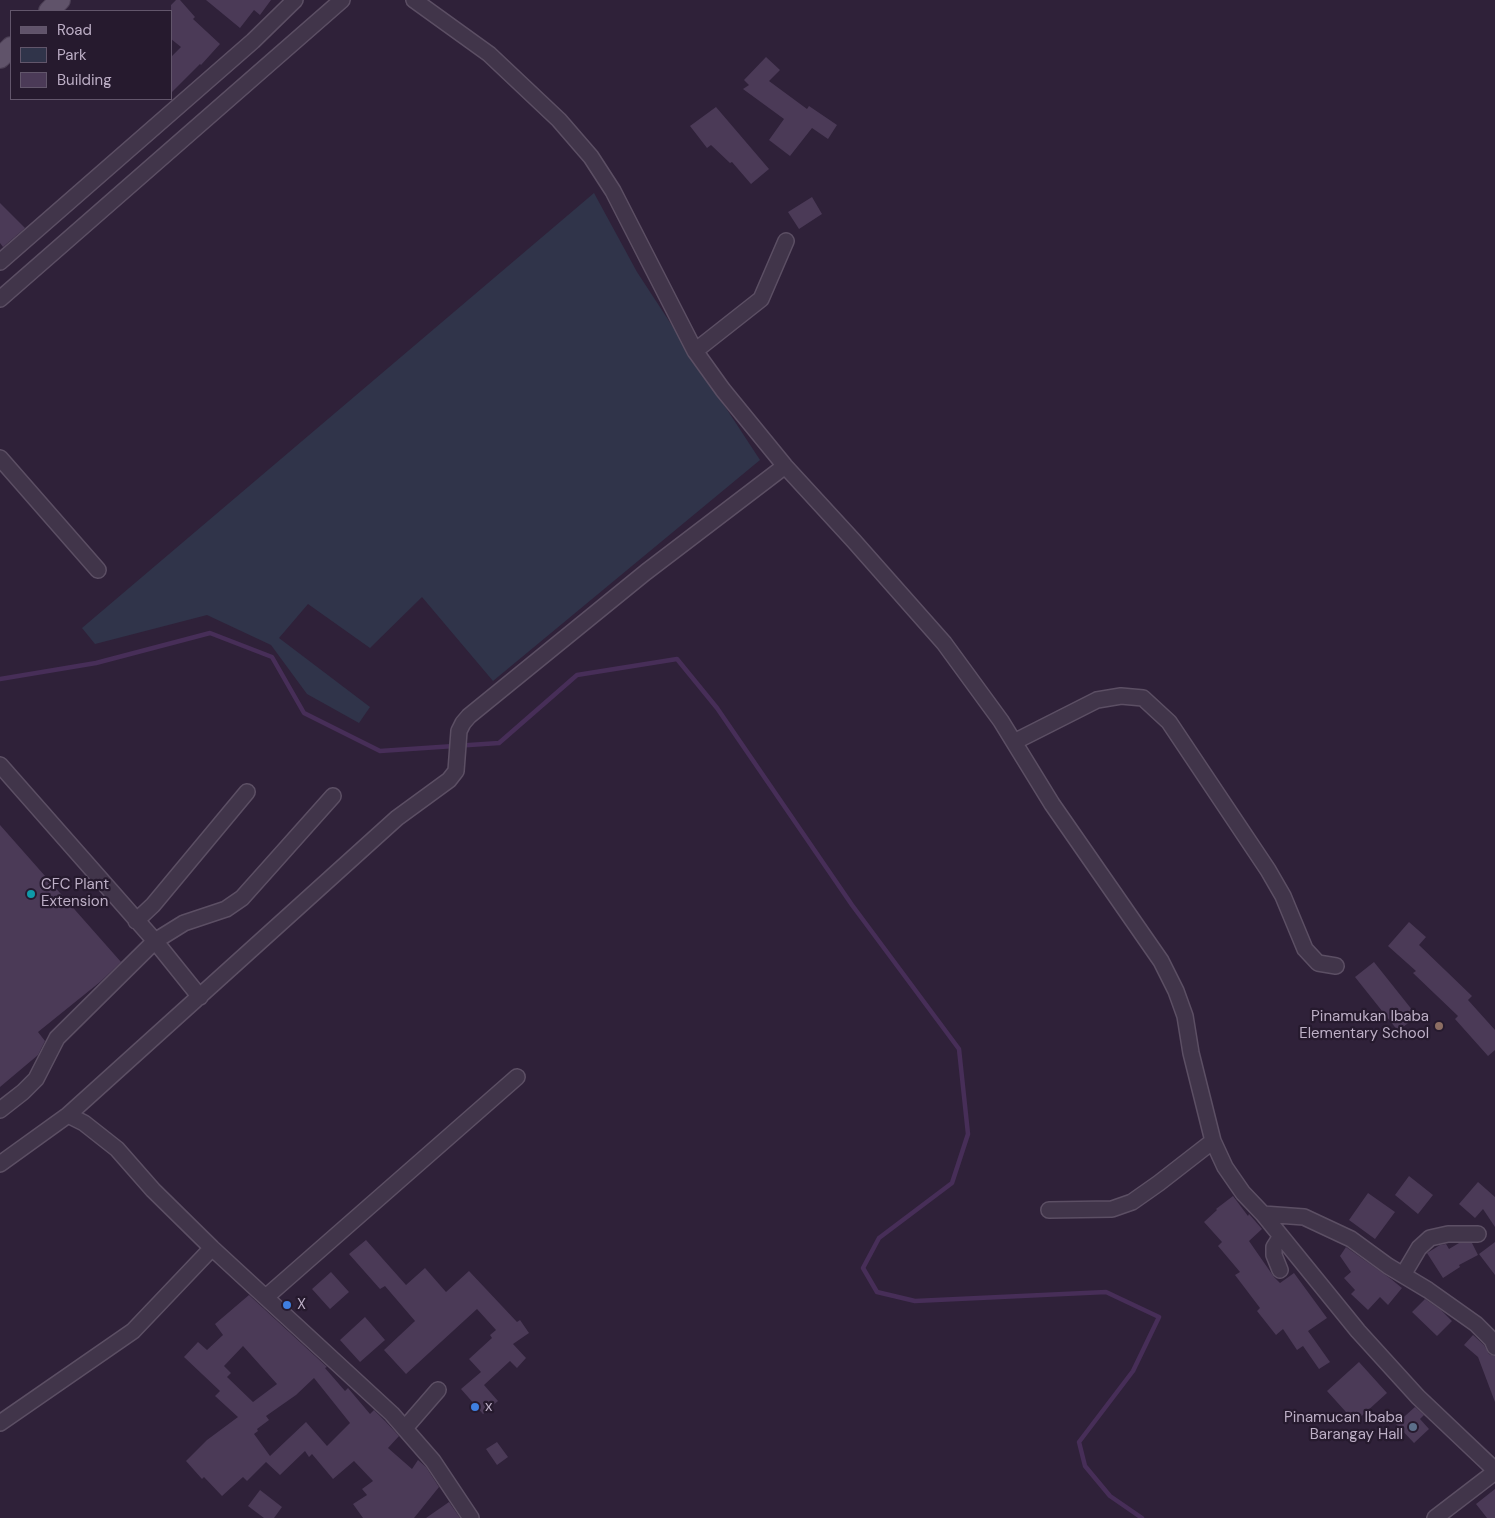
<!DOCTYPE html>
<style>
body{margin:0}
#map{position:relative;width:1495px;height:1518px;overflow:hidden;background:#2f2139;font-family:"DM Sans",sans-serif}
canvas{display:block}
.legend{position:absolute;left:10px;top:10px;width:162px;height:90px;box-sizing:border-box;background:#261a2e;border:1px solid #62566b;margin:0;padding:6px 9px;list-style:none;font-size:15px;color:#bdafc6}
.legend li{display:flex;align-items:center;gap:10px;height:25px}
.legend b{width:25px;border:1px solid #62566b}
</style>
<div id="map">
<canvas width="1495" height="1518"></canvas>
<ul class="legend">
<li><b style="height:6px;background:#60536a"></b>Road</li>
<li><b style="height:14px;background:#30344a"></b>Park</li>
<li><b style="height:14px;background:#4b3a57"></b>Building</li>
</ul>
</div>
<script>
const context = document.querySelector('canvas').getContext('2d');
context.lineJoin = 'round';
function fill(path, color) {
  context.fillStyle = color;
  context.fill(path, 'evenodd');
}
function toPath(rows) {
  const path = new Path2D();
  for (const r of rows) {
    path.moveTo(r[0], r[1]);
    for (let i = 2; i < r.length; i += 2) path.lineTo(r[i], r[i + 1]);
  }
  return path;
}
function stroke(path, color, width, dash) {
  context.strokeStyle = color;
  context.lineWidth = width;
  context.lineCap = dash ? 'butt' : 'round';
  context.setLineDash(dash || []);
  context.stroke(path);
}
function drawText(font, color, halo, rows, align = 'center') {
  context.font = font + ' "DM Sans",sans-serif';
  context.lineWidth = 4.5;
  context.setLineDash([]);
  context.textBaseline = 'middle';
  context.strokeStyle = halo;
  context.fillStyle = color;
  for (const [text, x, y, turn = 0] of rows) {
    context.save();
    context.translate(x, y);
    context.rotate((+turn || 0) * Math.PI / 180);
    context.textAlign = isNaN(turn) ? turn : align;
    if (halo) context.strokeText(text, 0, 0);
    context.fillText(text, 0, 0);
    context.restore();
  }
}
const green = toPath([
 [594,193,637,272,760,460,493,681,422,597,370,648,308,604,279,638,370,707,359,723,307,694,271,645,207,615,95,644,82,628]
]);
const stream = toPath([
 [0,679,96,663,210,633,272,657,304,713,380,751,499,743,577,675,677,659,717,708,852,905,959,1049,968,1134,952,1183,879,1238,863,1268,877,1292,915,1301,1106,1292,1159,1317,1133,1371,1079,1442,1085,1466,1110,1496,1142,1518]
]);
const building = toPath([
 [176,0,180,0,195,17,193,19,220,44,201,65,200,64,171,93,171,57,181,47,171,39,171,5],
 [206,0,271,0,260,15,254,10,240,28],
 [766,57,780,70,769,81,807,109,809,106,837,125,828,139,812,128,790,156,769,140,784,119,743,89,749,85,744,80],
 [716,107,769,169,751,184,732,162,730,163,711,145,707,148,690,126],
 [812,197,822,214,799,229,788,212],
 [0,203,25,228,3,247,0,243],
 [0,825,121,962,100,982,38,1032,45,1041,38,1055,0,1087],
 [1409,922,1426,937,1419,945,1472,996,1468,1000,1495,1030,1495,1050,1488,1056,1455,1019,1458,1016,1413,973,1416,971,1388,946],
 [1374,962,1417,1016,1398,1031,1355,977],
 [1409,1176,1433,1195,1418,1214,1395,1195],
 [1478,1182,1495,1197,1495,1227,1483,1209,1475,1218,1459,1204],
 [1368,1193,1395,1212,1375,1239,1349,1220],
 [1233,1196,1248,1216,1249,1214,1262,1229,1249,1241,1274,1277,1280,1283,1294,1273,1327,1318,1308,1331,1330,1362,1319,1369,1303,1346,1297,1350,1283,1329,1276,1335,1257,1311,1260,1308,1235,1275,1240,1272,1218,1246,1222,1242,1204,1222,1217,1210,1216,1209],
 [366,1240,406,1285,425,1268,446,1292,469,1271,517,1322,520,1320,529,1333,513,1344,526,1358,517,1368,510,1361,484,1385,498,1401,483,1414,461,1389,481,1372,469,1359,492,1338,490,1335,496,1330,477,1309,406,1374,384,1350,415,1321,385,1286,380,1289,349,1254],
 [1495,1242,1495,1275,1479,1254],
 [1459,1243,1472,1243,1478,1255,1459,1265,1460,1267,1443,1278,1427,1253,1440,1245,1446,1244,1449,1249],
 [1346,1247,1391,1279,1402,1288,1388,1305,1380,1297,1368,1310,1351,1294,1355,1290,1344,1278,1351,1272,1340,1256],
 [331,1272,349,1292,330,1309,312,1289],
 [249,1295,327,1367,325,1368,345,1391,348,1388,370,1414,374,1410,385,1421,399,1436,388,1448,412,1469,418,1460,426,1467,439,1487,414,1518,363,1518,353,1504,367,1495,362,1489,373,1481,354,1461,333,1479,312,1454,309,1457,305,1451,280,1475,266,1462,247,1481,243,1477,222,1496,204,1477,202,1479,186,1461,207,1440,238,1417,215,1396,220,1391,184,1357,198,1342,207,1350,223,1335,215,1324],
 [243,1346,277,1384,253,1402,227,1377,231,1373,224,1366],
 [314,1378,350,1423,327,1446,306,1422,270,1456,254,1434,258,1431,257,1429,269,1420,266,1416,296,1395],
 [1425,1299,1441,1310,1452,1321,1437,1336,1412,1312],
 [365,1317,385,1340,360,1362,340,1340],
 [1473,1335,1484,1345,1489,1354,1495,1356,1495,1402,1478,1357,1464,1345],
 [1359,1362,1387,1393,1355,1422,1327,1391],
 [1415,1407,1424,1415,1420,1419,1429,1429,1414,1443,1396,1424],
 [497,1442,508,1457,497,1465,486,1449],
 [1495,1489,1495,1518,1487,1518,1476,1504],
 [260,1490,282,1507,274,1518,264,1518,248,1506],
 [449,1502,460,1518,426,1518]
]);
const minor = toPath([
 [414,0,489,54,559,120,591,157,613,191,695,351,723,390,785,466,853,540,944,643,1001,721,1052,804,1161,961,1176,991,1185,1016,1191,1053,1213,1141,1225,1167,1243,1193,1263,1214,1358,1331,1418,1397,1495,1470],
 [0,262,253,41,295,0],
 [0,299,342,0],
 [695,351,761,299,786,241],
 [0,458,98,570],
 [1014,742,1097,700,1121,696,1143,698,1169,722,1268,870,1283,896,1305,949,1318,963,1336,966],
 [0,765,155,941,200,997],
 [136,921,153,905,247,792],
 [0,1110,23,1092,36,1079,57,1038,155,941,184,923,226,909,242,898,333,796],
 [68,1115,84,1123,117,1149,153,1190,212,1248,392,1414,433,1461,471,1518],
 [0,1164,68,1115,397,818,449,780,456,771,459,731,463,723,469,716,646,572,785,466],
 [1049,1210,1112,1209,1132,1202,1159,1183,1213,1141],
 [1263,1214,1304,1217,1351,1239,1388,1266,1428,1290,1476,1324,1492,1340,1495,1347],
 [1280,1270,1274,1255,1274,1247,1281,1236],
 [1403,1275,1419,1248,1430,1238,1448,1234,1478,1234],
 [266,1297,517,1077],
 [0,1423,133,1331,212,1248],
 [405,1428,438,1390],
 [1435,1518,1495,1472]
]);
const major = toPath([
 [49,11,60,0],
 [0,58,11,47]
]);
const markers = [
 [31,894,5,"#0f9aa8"],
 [1439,1026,5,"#8d6e63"],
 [287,1305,5,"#3f7fe0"],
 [475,1407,5,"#3f7fe0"],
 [1413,1427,5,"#5c6f8a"]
];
const poiNames = [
 ["CFC Plant",41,885],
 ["Extension",41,902],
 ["Pinamukan Ibaba",1429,1017,"right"],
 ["Elementary School",1429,1034,"right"],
 ["X",297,1305],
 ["x",485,1407],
 ["Pinamucan Ibaba",1403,1418,"right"],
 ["Barangay Hall",1403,1435,"right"]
];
fill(green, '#30344a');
stroke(stream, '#472e58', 4.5);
fill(building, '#4b3a57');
stroke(minor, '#5c4f64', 18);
stroke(major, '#4a3e53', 22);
stroke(minor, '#41354a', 15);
stroke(major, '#60536a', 20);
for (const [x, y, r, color] of markers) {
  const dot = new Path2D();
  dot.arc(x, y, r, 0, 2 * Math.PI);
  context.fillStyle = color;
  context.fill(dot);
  stroke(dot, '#261a2e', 2);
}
drawText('15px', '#bdafc6', '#261a2e', poiNames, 'left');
</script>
